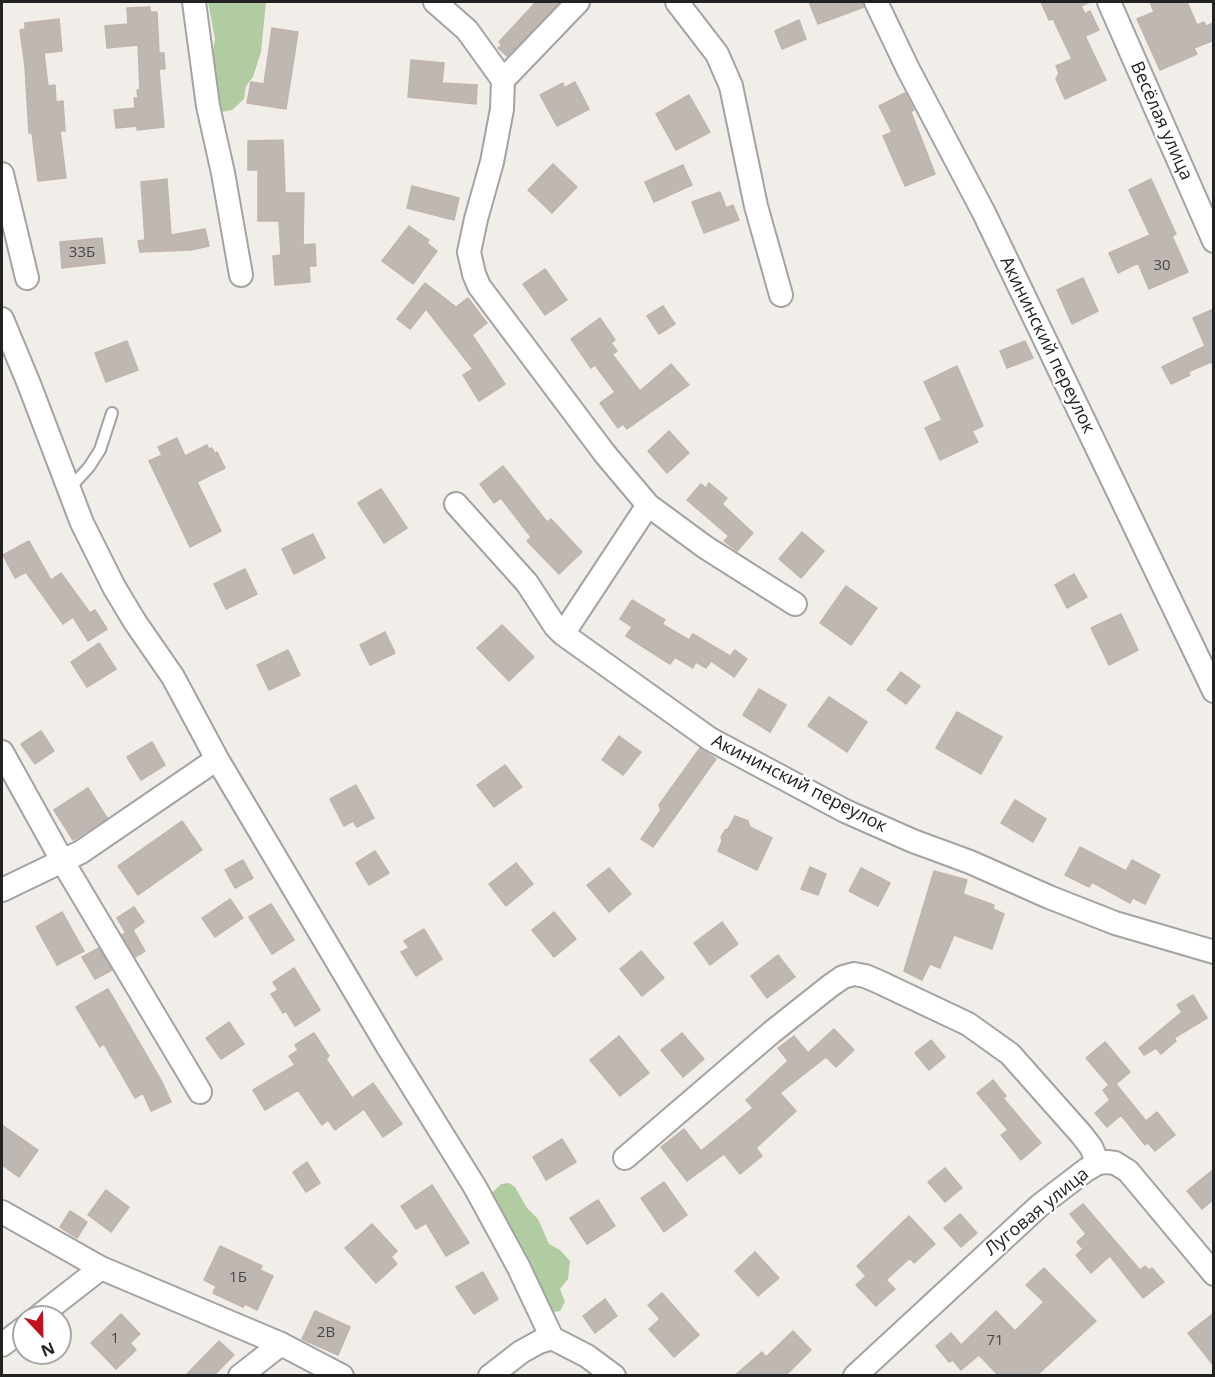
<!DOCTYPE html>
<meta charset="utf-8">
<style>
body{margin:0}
#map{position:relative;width:1215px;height:1377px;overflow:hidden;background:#f1eee9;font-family:"Open Sans",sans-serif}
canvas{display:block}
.frame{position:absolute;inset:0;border:3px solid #222;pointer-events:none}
.north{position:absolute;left:12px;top:1305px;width:60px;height:60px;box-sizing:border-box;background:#fff;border:2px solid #a7a7a7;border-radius:50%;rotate:158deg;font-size:16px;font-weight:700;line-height:24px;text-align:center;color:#222}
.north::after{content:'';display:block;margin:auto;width:21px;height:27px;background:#c2111f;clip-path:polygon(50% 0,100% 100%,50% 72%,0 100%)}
</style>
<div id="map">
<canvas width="1215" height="1377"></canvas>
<div class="frame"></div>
<div class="north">N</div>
</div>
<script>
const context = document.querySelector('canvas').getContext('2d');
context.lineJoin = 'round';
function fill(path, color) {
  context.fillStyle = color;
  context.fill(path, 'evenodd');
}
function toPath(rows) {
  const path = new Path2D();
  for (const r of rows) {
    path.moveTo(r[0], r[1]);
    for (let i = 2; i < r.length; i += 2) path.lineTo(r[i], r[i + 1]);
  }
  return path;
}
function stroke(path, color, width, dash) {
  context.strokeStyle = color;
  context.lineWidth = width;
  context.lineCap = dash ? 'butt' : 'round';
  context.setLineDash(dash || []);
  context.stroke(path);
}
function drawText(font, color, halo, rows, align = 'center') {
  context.font = font + ' "Open Sans",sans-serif';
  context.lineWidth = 5;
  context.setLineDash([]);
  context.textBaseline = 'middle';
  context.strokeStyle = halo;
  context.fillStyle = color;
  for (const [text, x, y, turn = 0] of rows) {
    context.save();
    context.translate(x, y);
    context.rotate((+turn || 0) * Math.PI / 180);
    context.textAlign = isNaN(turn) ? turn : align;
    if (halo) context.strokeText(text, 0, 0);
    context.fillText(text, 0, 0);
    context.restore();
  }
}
const forest = toPath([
 [208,2,266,2,261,52,253,77,246,86,244,99,232,110,221,112,214,101,209,76,215,39],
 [509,1183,515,1187,527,1208,538,1219,549,1244,560,1250,570,1261,568,1279,560,1289,565,1302,560,1311,553,1312,548,1307,494,1203,493,1192,501,1184]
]);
const building = toPath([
 [536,2,560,2,507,56,498,48,502,45,499,42,536,2],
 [809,2,863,2,864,7,818,24,809,2],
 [1041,2,1090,2,1081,6,1085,14,1090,11,1099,30,1085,36,1106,80,1065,99,1056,79,1059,73,1056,66,1072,59,1053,19,1049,20,1041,2],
 [1150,2,1187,2,1197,25,1204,22,1206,26,1214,23,1214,40,1194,48,1197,54,1160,70,1137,19,1154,12,1150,2],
 [150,7,150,12,157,12,159,53,164,53,165,69,159,69,164,127,137,130,137,126,116,128,114,110,135,108,134,98,138,98,137,90,140,90,138,45,107,48,105,26,128,24,127,8,150,7],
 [59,19,62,51,44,53,48,86,55,85,56,102,63,101,65,131,60,131,66,178,38,181,32,133,29,133,25,67,20,30,25,29,25,23,59,19],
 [799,20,806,39,782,49,775,31,799,20],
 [272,28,298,32,286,109,247,103,251,82,264,84,272,28],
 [411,60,444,63,442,83,477,85,476,104,408,97,411,60],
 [575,82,589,109,557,126,540,95,563,83,564,88,575,82],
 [905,93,914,110,911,112,935,174,905,186,883,136,892,132,879,106,905,93],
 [689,95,710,132,676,150,656,114,689,95],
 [283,140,285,193,304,193,303,245,315,244,316,266,309,266,310,282,275,285,273,256,281,255,279,221,258,221,258,170,248,170,248,141,283,140],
 [553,164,577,187,552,213,528,190,553,164],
 [683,165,692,185,654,202,645,182,683,165],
 [167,179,171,235,205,229,209,246,191,250,140,252,138,241,145,240,141,182,167,179],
 [1151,179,1176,234,1172,236,1188,272,1149,289,1138,263,1118,273,1109,253,1150,235,1129,190,1151,179],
 [412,186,459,198,454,220,407,208,412,186],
 [720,192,726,208,733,205,739,220,704,233,692,202,720,192],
 [409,226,429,240,427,243,437,251,413,284,382,261,409,226],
 [102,238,105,263,62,268,60,242,102,238],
 [545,269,567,300,545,315,523,284,545,269],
 [1083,278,1098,311,1072,324,1057,290,1083,278],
 [425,283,456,307,468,298,487,323,472,335,505,384,479,401,463,375,473,369,426,309,410,329,397,319,425,283],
 [663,306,675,324,659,334,647,316,663,306],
 [1214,309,1214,366,1211,362,1188,372,1190,375,1171,384,1162,367,1205,346,1193,318,1214,309],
 [600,318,615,340,611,343,617,351,612,354,640,391,671,364,689,385,627,429,623,424,618,428,600,403,615,392,595,365,591,368,571,339,600,318],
 [127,341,138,370,106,382,95,353,127,341],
 [1025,341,1033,358,1007,368,1000,351,1025,341],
 [957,366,983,426,972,431,978,442,940,460,925,428,942,420,924,382,957,366],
 [669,431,689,453,667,473,648,451,669,431],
 [177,438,185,456,207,445,209,449,212,448,215,454,217,452,225,468,197,482,221,531,190,547,149,461,162,455,158,447,177,438],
 [503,466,547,522,551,519,582,552,559,574,527,541,531,537,501,498,494,503,480,484,503,466],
 [709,483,727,498,722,504,753,533,737,551,724,541,729,536,687,500,701,484,706,488,709,483],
 [381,489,407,528,384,543,358,503,381,489],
 [802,532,824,551,801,578,779,559,802,532],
 [313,534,325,558,294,574,282,549,313,534],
 [29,541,51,580,61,573,90,613,95,610,107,629,88,641,68,609,72,618,63,624,26,572,15,578,3,555,29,541],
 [245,569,257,594,226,609,214,584,245,569],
 [1074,574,1087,597,1067,608,1055,585,1074,574],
 [846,586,877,608,851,645,820,623,846,586],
 [632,600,665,620,662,624,689,640,693,634,730,656,735,650,747,659,734,677,711,661,706,668,696,662,693,668,675,657,670,664,626,636,632,627,620,619,632,600],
 [1121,614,1138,650,1109,665,1091,628,1121,614],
 [502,625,534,657,509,681,477,648,502,625],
 [385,632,395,653,370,665,360,645,385,632],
 [99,643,116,669,87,687,71,662,99,643],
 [288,650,300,675,269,690,257,665,288,650],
 [901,672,920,686,906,704,887,690,901,672],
 [759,689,786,705,770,732,743,715,759,689],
 [829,697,867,722,847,752,808,726,829,697],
 [957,712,1002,737,981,774,936,748,957,712],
 [41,731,54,751,35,764,21,744,41,731],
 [619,736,641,752,623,775,602,760,619,736],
 [152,742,165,765,141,780,127,757,152,742],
 [700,748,716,759,653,847,641,839,661,810,659,805,700,748],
 [505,765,522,787,494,807,477,785,505,765],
 [356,785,374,818,357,827,353,821,344,826,330,799,356,785],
 [88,788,107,818,73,840,54,810,88,788],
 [1015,800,1046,819,1033,842,1001,823,1015,800],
 [735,816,748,821,750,827,772,838,757,870,718,851,722,841,721,837,725,830,728,829,735,816],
 [182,821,202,850,138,895,118,866,182,821],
 [1080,847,1126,871,1132,860,1160,875,1145,904,1133,898,1130,903,1092,882,1089,887,1065,875,1080,847],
 [375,851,389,873,369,885,356,863,375,851],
 [243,860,253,878,235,888,225,870,243,860],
 [516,863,533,884,506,906,489,884,516,863],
 [810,867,826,874,818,895,801,889,810,867],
 [609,868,631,894,609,912,587,885,609,868],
 [861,868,890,883,878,906,849,891,861,868],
 [934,871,967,880,963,894,994,905,993,909,1004,914,992,949,954,935,940,968,930,964,922,980,904,971,934,871],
 [230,899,243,918,215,937,202,918,230,899],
 [271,904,294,940,272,954,249,917,271,904],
 [134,907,144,922,133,930,145,951,135,957,122,935,126,933,117,918,134,907],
 [62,912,84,951,57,965,36,927,62,912],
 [554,912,576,939,554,957,532,930,554,912],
 [722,922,738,944,710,965,694,943,722,922],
 [424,929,442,959,416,976,401,952,409,948,404,941,424,929],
 [99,948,112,970,95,979,82,957,99,948],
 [641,951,664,978,642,996,620,969,641,951],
 [778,955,795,977,767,998,751,976,778,955],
 [294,968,320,1010,295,1026,286,1011,283,1013,271,994,278,990,273,982,294,968],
 [108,989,162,1082,171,1102,151,1111,143,1093,135,1098,104,1044,100,1047,76,1007,108,989],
 [1193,995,1207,1018,1174,1038,1176,1041,1161,1054,1156,1048,1144,1055,1139,1048,1182,1012,1177,1005,1193,995],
 [229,1022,244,1044,221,1059,206,1038,229,1022],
 [834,1029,854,1050,836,1067,826,1057,780,1093,796,1111,756,1148,762,1156,740,1174,724,1154,687,1181,661,1147,684,1129,701,1151,753,1108,746,1100,788,1061,778,1048,794,1036,808,1053,834,1029],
 [314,1033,329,1056,326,1059,352,1098,373,1083,402,1124,383,1137,364,1109,335,1130,328,1120,322,1125,298,1090,265,1110,253,1090,295,1065,289,1056,298,1050,295,1045,314,1033],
 [682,1033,704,1059,683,1077,661,1050,682,1033],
 [619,1036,649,1073,620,1096,590,1060,619,1036],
 [931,1040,945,1057,929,1070,915,1053,931,1040],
 [1105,1042,1130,1072,1116,1084,1146,1121,1157,1112,1175,1135,1155,1151,1148,1143,1145,1145,1121,1115,1107,1127,1095,1113,1110,1100,1103,1090,1109,1085,1086,1058,1105,1042],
 [993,1080,1006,1096,1003,1098,1041,1143,1021,1160,1001,1135,1008,1130,977,1093,993,1080],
 [2,1125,38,1150,19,1177,2,1165,2,1125],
 [562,1139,576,1162,546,1180,533,1157,562,1139],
 [307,1162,320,1183,306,1192,293,1172,307,1162],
 [945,1168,962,1188,945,1202,928,1182,945,1168],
 [1214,1169,1214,1199,1202,1209,1187,1191,1214,1169],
 [664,1182,687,1215,664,1232,641,1198,664,1182],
 [432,1185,469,1243,446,1256,426,1223,416,1229,401,1206,432,1185],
 [106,1190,129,1207,111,1232,88,1215,106,1190],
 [598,1200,615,1226,587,1244,570,1218,598,1200],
 [1083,1204,1140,1270,1145,1266,1149,1270,1152,1268,1164,1282,1143,1298,1110,1256,1091,1273,1076,1255,1083,1249,1077,1242,1086,1234,1070,1214,1083,1204],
 [70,1211,87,1222,77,1238,60,1227,70,1211],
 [960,1214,977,1233,961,1247,944,1228,960,1214],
 [909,1216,935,1244,914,1263,910,1258,886,1280,895,1289,876,1306,856,1285,866,1276,857,1266,909,1216],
 [372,1224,397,1251,391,1257,397,1264,376,1283,345,1248,372,1224],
 [220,1246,262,1266,260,1270,273,1276,257,1310,245,1304,243,1307,213,1293,216,1286,204,1280,220,1246],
 [755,1252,779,1278,758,1296,735,1271,755,1252],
 [1044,1268,1096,1321,1036,1376,999,1376,979,1355,961,1370,953,1360,949,1362,936,1346,951,1333,961,1345,996,1311,1015,1331,1044,1302,1026,1285,1044,1268],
 [483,1272,498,1299,474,1314,456,1287,483,1272],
 [662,1293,699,1335,674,1357,649,1329,660,1319,648,1305,662,1293],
 [605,1299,617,1316,595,1333,583,1316,605,1299],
 [315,1311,350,1327,338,1355,302,1339,315,1311],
 [1214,1313,1214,1366,1188,1333,1214,1313],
 [121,1314,140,1334,130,1343,136,1350,116,1369,91,1343,121,1314],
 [793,1331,811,1350,785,1376,734,1376,762,1352,766,1357,793,1331],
 [219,1341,234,1355,213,1376,185,1376,219,1341]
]);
const service = toPath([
 [69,489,89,467,100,450,112,413]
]);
const minor = toPath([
 [194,2,208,106,223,173,241,275],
 [435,2,467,30,503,80,502,109,492,162,476,219,469,252,474,274,479,286,605,454,648,505,705,547,795,604],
 [677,2,717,54,731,86,756,206,781,295],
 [876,2,908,69,984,213,1214,691],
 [1109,2,1214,241],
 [503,80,578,2],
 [2,174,27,278],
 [2,319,29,384,82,523,114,587,135,622,173,677,217,759,388,1047,475,1187,518,1266,552,1338],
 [456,504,527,583,555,626,563,634,710,739,845,811,913,841,970,862,1049,897,1115,923,1214,952],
 [563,634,648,505],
 [2,752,63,862,200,1092],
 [2,890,81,852,217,759],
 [625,1158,772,1032,830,986,843,977,854,974,865,976,877,981,968,1024,1010,1054,1081,1134,1091,1147,1098,1163],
 [2,1212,101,1268,281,1344,342,1376],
 [38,1317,101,1268],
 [2,1345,24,1328],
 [240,1376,281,1344],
 [490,1376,521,1352,539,1342,552,1338,587,1356,614,1376],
 [855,1376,1039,1206,1086,1170,1098,1163,1107,1162,1115,1163,1128,1171,1214,1274]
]);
const numberNames = [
 ["33Б",82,253],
 ["30",1162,266],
 ["1Б",238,1278],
 ["2В",326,1333],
 ["1",115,1339],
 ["71",995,1341]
];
const streetNames = [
 ["Весёлая улица",1161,121,66],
 ["Акининский переулок",1047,345,64],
 ["Акининский переулок",799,784,27],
 ["Луговая улица",1037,1212,-39]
];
fill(forest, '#b2cca2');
fill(building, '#beb7b2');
stroke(building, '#c2b4ac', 1.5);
stroke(service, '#a3a3a3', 14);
stroke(minor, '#a3a3a3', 26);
stroke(service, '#fff', 10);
stroke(minor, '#fff', 22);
drawText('15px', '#494746', null, numberNames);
drawText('18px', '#222', '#fff', streetNames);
</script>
